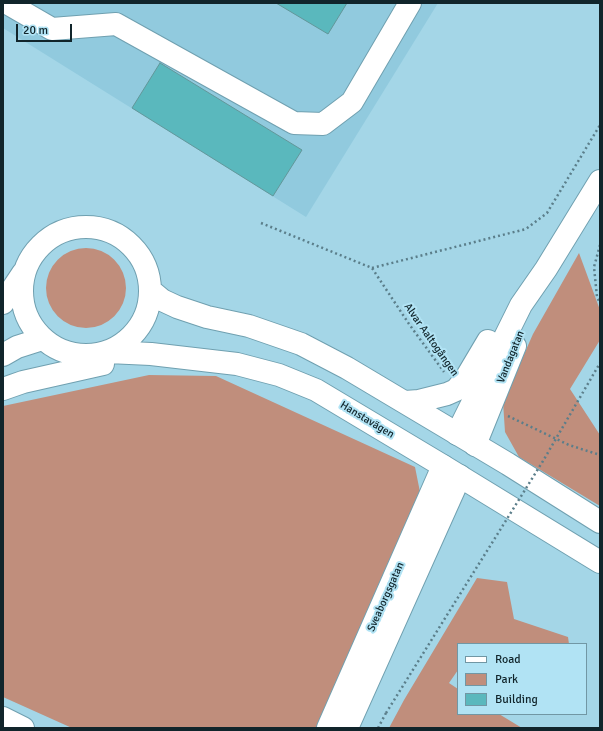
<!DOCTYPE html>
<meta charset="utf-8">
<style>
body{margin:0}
#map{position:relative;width:603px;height:731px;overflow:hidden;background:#a4d6e7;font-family:Signika,sans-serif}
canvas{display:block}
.frame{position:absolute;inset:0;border:4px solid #11252b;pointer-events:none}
.legend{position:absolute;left:457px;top:643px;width:130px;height:72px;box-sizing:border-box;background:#b1e3f4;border:1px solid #7197a4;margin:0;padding:5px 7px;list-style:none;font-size:12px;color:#11252b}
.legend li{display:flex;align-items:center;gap:8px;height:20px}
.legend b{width:20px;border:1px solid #7197a4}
.scale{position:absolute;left:16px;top:24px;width:56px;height:18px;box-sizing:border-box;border:2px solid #11252b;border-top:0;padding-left:5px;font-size:12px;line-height:14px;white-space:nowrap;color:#11252b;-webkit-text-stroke:3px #b1e3f4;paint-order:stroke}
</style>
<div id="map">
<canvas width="603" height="731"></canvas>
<div class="frame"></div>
<ul class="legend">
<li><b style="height:5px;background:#fff"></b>Road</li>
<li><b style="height:11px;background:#c08e7c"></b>Park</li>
<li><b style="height:11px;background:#5ab8bd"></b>Building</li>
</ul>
<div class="scale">20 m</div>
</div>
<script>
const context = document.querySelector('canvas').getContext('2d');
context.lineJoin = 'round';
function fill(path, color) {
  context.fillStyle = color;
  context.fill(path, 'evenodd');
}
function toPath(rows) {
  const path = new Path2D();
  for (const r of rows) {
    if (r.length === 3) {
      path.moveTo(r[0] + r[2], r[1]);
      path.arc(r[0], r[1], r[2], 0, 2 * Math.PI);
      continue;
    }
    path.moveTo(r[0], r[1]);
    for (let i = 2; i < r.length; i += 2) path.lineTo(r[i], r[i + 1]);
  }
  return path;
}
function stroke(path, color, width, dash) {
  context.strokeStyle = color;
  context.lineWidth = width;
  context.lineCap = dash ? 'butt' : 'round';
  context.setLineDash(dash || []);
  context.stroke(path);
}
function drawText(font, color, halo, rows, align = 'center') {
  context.font = font + ' Signika,sans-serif';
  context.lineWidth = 4;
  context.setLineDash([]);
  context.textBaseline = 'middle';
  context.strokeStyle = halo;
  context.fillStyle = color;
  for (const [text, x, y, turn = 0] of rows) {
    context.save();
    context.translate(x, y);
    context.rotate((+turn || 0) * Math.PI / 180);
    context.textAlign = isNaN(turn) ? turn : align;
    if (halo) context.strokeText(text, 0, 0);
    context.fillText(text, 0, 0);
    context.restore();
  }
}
const built = toPath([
 [3,3,438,3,306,217,3,28]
]);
const green = toPath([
 [86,288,40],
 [579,253,600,310,600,340,570,389,600,435,600,506,519,457,505,432,503,402,533,334],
 [149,375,216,376,415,467,420,492,321,728,72,728,3,697,3,406],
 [477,578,507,582,514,619,568,637,569,644,458,644,458,670,449,683,458,689,458,714,499,714,522,728,389,728,404,700]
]);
const building = toPath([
 [276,3,347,3,328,34,276,3],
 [160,63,302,150,273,196,132,108,160,63]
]);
const path = toPath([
 [261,223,372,268,409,324,444,372],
 [600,245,594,267,597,297,600,303],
 [372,268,526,229,547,213,600,125],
 [508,416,569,445,600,455],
 [378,728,386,713]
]);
const minor = toPath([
 [7,3,52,29,116,24,294,123,323,124,352,102,410,3],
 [405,402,419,401,447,394,456,390,466,378,488,341],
 [457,434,521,305,546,269,600,181],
 [475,445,515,346],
 [3,718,23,728],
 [328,728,443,466],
 [347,728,460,476]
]);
const major = toPath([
 [86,291,64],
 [150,290,162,300,177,307,207,317,249,326,301,344,347,368,508,464,600,522],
 [3,303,23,273],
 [108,352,151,354,237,364,279,375,316,390,443,466,600,562],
 [3,355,17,347,42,339],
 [3,389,23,382,103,364]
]);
const pathBridge = toPath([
 [386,713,543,461,600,363]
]);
const streetNames = [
 ["Alvar Aaltogången",431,340,55],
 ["Vandagatan",511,357,-68],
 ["Hanstavägen",367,420,31],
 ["Sveaborgsgatan",386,597,-66]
];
fill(built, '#91cade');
fill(green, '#c08e7c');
fill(building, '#5ab8bd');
stroke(building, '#62979a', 1);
stroke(minor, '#70a0b0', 24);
stroke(major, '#70a0b0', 24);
stroke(path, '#5b7e8a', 2.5, [2, 3]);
stroke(minor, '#fff', 22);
stroke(major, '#fff', 22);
stroke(pathBridge, '#5b7e8a', 2.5, [2, 3]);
drawText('11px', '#11252b', '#b1e3f4', streetNames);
</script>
